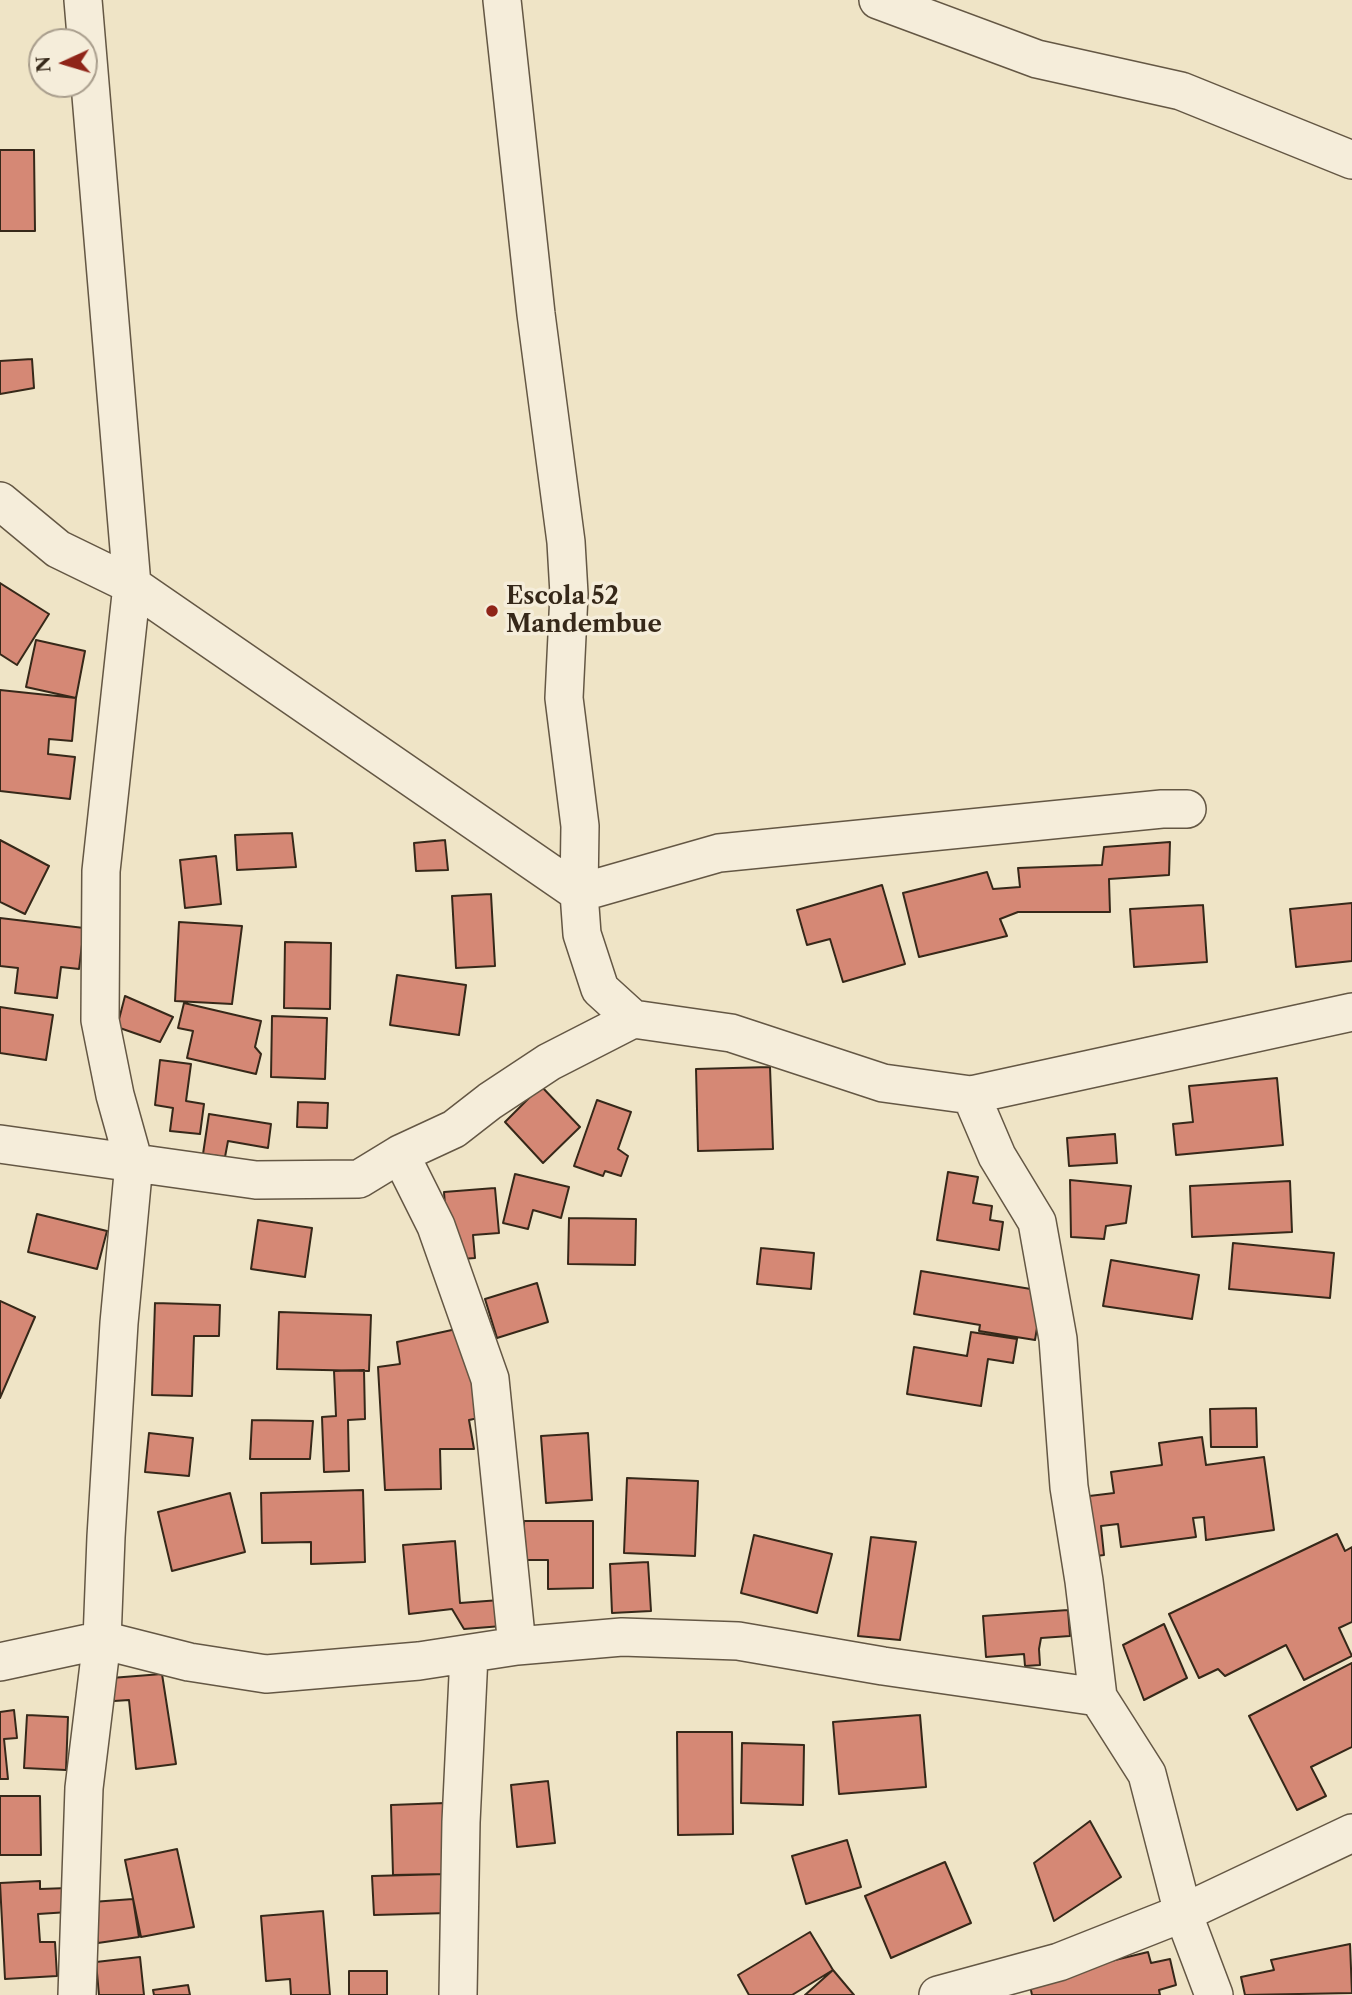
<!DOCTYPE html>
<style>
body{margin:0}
#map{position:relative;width:1352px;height:1995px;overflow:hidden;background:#efe4c6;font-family:"Libre Caslon Text",serif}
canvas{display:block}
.north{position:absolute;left:28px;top:28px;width:70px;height:70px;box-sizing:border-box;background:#f5edda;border:2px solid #a99e8d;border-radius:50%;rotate:266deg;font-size:19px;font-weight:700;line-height:28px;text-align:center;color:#362819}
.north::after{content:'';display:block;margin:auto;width:24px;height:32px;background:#8f2418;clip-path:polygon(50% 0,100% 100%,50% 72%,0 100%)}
</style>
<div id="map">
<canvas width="1352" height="1995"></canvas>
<div class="north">N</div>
</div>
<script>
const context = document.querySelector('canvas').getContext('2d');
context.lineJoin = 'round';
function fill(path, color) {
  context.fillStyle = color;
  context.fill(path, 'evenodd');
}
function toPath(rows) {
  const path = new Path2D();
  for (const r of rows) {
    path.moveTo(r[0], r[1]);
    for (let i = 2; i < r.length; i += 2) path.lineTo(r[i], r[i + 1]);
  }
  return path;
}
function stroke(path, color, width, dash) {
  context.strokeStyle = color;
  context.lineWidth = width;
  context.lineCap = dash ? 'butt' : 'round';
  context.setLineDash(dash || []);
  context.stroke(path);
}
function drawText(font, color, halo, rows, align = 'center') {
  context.font = font + ' "Libre Caslon Text",serif';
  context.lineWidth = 7;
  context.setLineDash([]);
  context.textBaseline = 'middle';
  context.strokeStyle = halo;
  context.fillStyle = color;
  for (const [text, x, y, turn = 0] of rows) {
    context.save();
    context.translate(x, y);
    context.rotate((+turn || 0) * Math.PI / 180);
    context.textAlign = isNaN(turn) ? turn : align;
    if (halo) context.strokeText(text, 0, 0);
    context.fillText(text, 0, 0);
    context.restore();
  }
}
const building = toPath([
 [0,150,34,150,35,231,0,231,0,150],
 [32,359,34,388,0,394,0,361,32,359],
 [0,583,49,614,17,665,0,654,0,583],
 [36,640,85,651,76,698,26,687,36,640],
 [0,690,76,698,72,741,49,739,48,754,75,757,70,799,0,791,0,690],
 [292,833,296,867,237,870,235,835,292,833],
 [0,840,49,866,25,914,0,902,0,840],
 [445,840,448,870,416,871,414,843,445,840],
 [1170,842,1169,875,1109,879,1110,912,1018,912,1000,919,1007,936,919,957,903,893,987,872,993,889,1020,887,1018,868,1102,865,1104,847,1170,842],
 [216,856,221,904,185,908,180,860,216,856],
 [882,885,905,964,843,982,830,939,807,945,797,910,882,885],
 [491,894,495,966,456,968,452,896,491,894],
 [1352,903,1352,961,1296,967,1290,909,1352,903],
 [1203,905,1207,962,1134,967,1130,909,1203,905],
 [0,918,84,928,79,969,61,967,57,998,15,993,18,968,0,966,0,918],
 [179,922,242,926,232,1004,175,1001,179,922],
 [285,942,331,943,330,1009,284,1008,285,942],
 [397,975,466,985,459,1035,390,1025,397,975],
 [125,996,173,1017,160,1042,117,1027,125,996],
 [184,1003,261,1021,255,1047,261,1054,256,1074,187,1058,193,1031,178,1028,184,1003],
 [0,1007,53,1015,46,1060,0,1053,0,1007],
 [272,1016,327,1018,325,1079,271,1077,272,1016],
 [160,1060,191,1064,186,1101,204,1104,200,1134,170,1131,173,1108,155,1105,160,1060],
 [770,1067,773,1149,698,1151,696,1069,770,1067],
 [1277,1078,1283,1145,1176,1155,1173,1124,1193,1122,1189,1086,1277,1078],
 [541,1086,580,1127,543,1163,505,1122,541,1086],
 [597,1100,631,1112,618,1149,628,1156,621,1176,605,1171,603,1176,574,1166,597,1100],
 [298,1102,328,1103,327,1128,297,1127,298,1102],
 [209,1114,271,1124,268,1148,228,1141,225,1157,203,1154,209,1114],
 [1115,1134,1117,1163,1069,1166,1067,1138,1115,1134],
 [948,1172,978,1177,973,1203,992,1206,990,1220,1003,1222,999,1250,937,1240,948,1172],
 [515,1174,569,1187,561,1218,533,1210,528,1229,503,1223,515,1174],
 [1070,1180,1131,1186,1126,1223,1106,1226,1104,1239,1071,1237,1070,1180],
 [1290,1181,1292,1232,1192,1237,1190,1186,1290,1181],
 [495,1188,499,1233,473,1235,475,1258,449,1260,444,1192,495,1188],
 [37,1214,107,1231,97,1269,28,1252,37,1214],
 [569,1218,636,1219,635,1265,568,1264,569,1218],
 [258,1220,312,1228,305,1277,251,1269,258,1220],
 [1233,1243,1334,1253,1330,1298,1229,1289,1233,1243],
 [761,1248,814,1253,811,1289,757,1284,761,1248],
 [1111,1260,1199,1275,1192,1319,1103,1306,1111,1260],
 [921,1271,1043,1291,1035,1340,979,1331,980,1325,914,1314,921,1271],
 [537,1283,548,1322,497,1338,485,1299,537,1283],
 [0,1301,35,1317,0,1398,0,1301],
 [155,1303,220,1305,219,1336,194,1336,192,1396,152,1395,155,1303],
 [279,1312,371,1315,369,1371,277,1369,279,1312],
 [461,1328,483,1417,469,1420,474,1449,440,1449,441,1489,385,1490,378,1367,400,1364,397,1342,461,1328],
 [971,1332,1017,1339,1013,1363,988,1359,981,1406,907,1394,914,1347,967,1356,971,1332],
 [364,1370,365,1419,348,1420,349,1471,324,1472,322,1417,336,1416,334,1371,364,1370],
 [1256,1408,1257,1447,1211,1447,1210,1409,1256,1408],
 [252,1420,313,1421,310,1459,250,1459,252,1420],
 [149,1433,193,1438,189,1476,145,1472,149,1433],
 [588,1433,592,1500,546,1503,541,1436,588,1433],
 [1202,1437,1206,1465,1264,1457,1274,1530,1206,1540,1204,1517,1193,1518,1196,1537,1121,1547,1118,1524,1101,1526,1104,1555,1089,1557,1081,1497,1114,1493,1111,1472,1162,1465,1159,1443,1202,1437],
 [627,1478,698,1481,695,1556,624,1553,627,1478],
 [363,1490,365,1562,311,1564,311,1542,262,1543,261,1493,363,1490],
 [230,1493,245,1552,172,1571,158,1512,230,1493],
 [524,1521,593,1521,593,1588,548,1589,548,1560,524,1560,524,1521],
 [1337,1534,1345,1551,1352,1547,1352,1622,1339,1628,1352,1656,1304,1680,1286,1645,1225,1676,1218,1669,1199,1678,1169,1614,1337,1534],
 [754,1535,832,1554,817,1613,741,1593,754,1535],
 [871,1537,916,1542,900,1640,858,1636,871,1537],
 [455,1541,460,1603,500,1600,502,1626,464,1629,452,1609,409,1614,403,1545,455,1541],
 [648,1562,651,1611,612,1613,610,1564,648,1562],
 [1068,1610,1070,1636,1041,1638,1039,1649,1040,1665,1025,1666,1024,1654,986,1657,983,1616,1068,1610],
 [1164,1624,1187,1678,1144,1700,1123,1645,1164,1624],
 [1352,1663,1352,1747,1311,1767,1326,1796,1297,1810,1249,1716,1352,1663],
 [162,1674,176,1764,136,1769,129,1700,114,1701,111,1678,162,1674],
 [14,1710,17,1738,4,1739,8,1779,0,1779,0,1712,14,1710],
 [27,1715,68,1717,66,1770,24,1768,27,1715],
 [920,1715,926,1787,839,1794,833,1722,920,1715],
 [677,1732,732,1732,733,1834,678,1835,677,1732],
 [742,1743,804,1745,803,1805,741,1803,742,1743],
 [548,1781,555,1843,517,1847,511,1785,548,1781],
 [0,1796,40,1796,41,1855,0,1855,0,1796],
 [445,1803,447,1874,393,1875,391,1805,445,1803],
 [1090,1821,1121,1877,1054,1921,1034,1863,1090,1821],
 [847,1840,861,1887,806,1904,792,1856,847,1840],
 [177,1849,194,1927,141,1937,125,1860,177,1849],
 [945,1862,971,1923,891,1958,865,1896,945,1862],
 [447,1874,448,1913,374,1915,372,1876,447,1874],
 [40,1881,40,1889,68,1888,69,1912,38,1914,40,1942,55,1942,57,1976,5,1979,0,1883,40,1881],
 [133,1899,139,1937,98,1943,92,1902,133,1899],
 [323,1911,330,1995,291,1995,290,1979,266,1981,261,1916,323,1911],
 [810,1932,833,1970,792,1995,749,1995,738,1975,810,1932],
 [1350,1944,1352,1993,1245,1995,1241,1977,1274,1970,1271,1960,1350,1944],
 [1148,1952,1151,1963,1170,1959,1176,1985,1159,1990,1160,1995,1032,1995,1029,1981,1148,1952],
 [140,1957,144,1995,99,1995,96,1962,140,1957],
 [833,1970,854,1995,805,1995,833,1970],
 [349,1971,387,1971,387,1995,349,1995,349,1971],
 [188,1985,190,1995,154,1995,153,1990,188,1985]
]);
const minor = toPath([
 [502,0,536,314,566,542,569,594,564,698,580,826,579,893,582,934,600,989,633,1019],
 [878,0,1037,59,1181,91,1352,160],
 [0,501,58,549,132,585,579,893,719,853,1162,809,1187,809],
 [971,1095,997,1156,1037,1222,1058,1339,1069,1487,1084,1581,1098,1697,1147,1774,1183,1913,1214,1995],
 [0,1144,256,1180,359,1179,400,1154,454,1129,490,1101,549,1062,633,1019,731,1033,883,1083,971,1095,1352,1012],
 [400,1154,436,1226,490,1379,517,1646],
 [0,1662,102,1640,189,1662,266,1674,419,1661,517,1646,622,1637,738,1641,883,1666,1098,1697],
 [77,1995,84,1788,102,1640,106,1537,119,1323,134,1163,115,1095,100,1020,101,871,132,585,83,0],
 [458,1995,461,1822,469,1655],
 [938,1995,1059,1962,1183,1913,1352,1833]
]);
const markers = [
 [492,611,7,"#8f2418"]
];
const poiNames = [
 ["Escola 52",506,597],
 ["Mandembue",506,625]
];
fill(building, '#d58875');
stroke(building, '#362819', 2);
stroke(minor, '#645744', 40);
stroke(minor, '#f5edda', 37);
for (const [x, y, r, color] of markers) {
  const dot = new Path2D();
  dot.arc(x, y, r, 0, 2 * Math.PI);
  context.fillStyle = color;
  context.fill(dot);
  stroke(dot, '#f5edda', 2.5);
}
drawText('bold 24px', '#362819', '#f5edda', poiNames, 'left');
</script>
